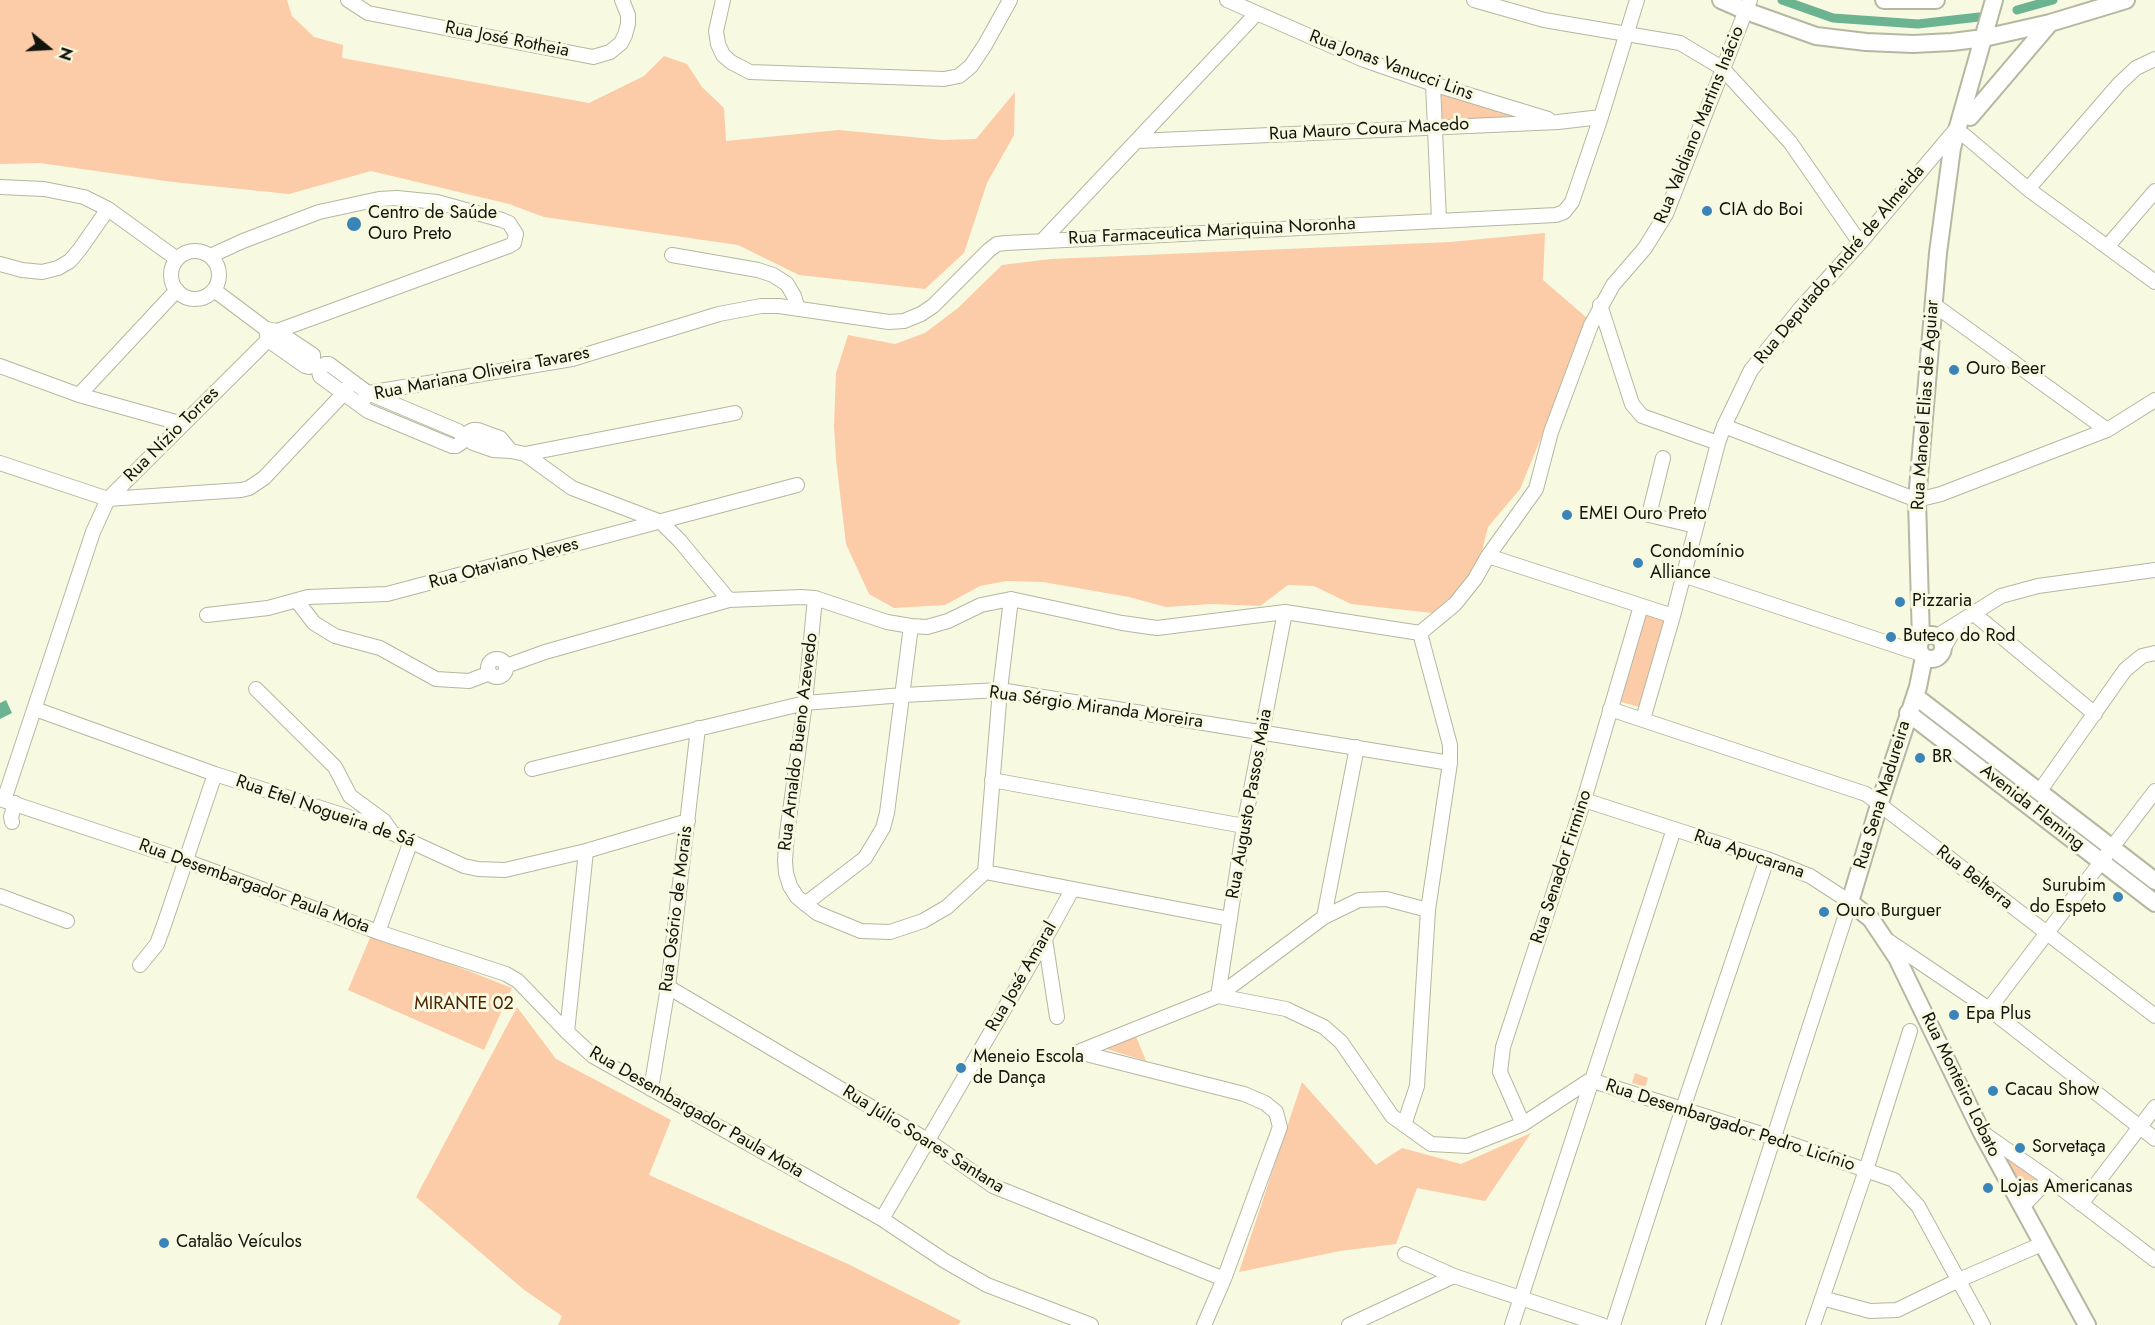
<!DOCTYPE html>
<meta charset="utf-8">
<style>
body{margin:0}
#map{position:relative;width:2155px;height:1325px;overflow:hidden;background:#f8f9e1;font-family:Jost,sans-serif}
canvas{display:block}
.north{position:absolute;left:18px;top:18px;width:60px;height:60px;-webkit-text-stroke:4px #f8f9e1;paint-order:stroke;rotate:108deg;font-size:16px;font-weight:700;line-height:24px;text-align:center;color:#13140b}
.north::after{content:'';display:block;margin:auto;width:21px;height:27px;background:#13140b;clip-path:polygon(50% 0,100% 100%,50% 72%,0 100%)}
</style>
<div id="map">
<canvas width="2155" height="1325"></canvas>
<div class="north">N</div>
</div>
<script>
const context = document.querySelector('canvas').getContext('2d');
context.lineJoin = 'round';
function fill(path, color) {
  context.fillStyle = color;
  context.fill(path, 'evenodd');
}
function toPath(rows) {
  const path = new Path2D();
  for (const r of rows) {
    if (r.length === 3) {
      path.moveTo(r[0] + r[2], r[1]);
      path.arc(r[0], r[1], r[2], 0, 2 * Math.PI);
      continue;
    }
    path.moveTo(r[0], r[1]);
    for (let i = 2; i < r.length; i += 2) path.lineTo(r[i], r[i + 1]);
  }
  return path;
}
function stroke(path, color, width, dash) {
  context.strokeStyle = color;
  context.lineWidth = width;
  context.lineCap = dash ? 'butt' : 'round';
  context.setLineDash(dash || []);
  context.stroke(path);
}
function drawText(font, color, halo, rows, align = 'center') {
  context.font = font + ' Jost,sans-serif';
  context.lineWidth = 6;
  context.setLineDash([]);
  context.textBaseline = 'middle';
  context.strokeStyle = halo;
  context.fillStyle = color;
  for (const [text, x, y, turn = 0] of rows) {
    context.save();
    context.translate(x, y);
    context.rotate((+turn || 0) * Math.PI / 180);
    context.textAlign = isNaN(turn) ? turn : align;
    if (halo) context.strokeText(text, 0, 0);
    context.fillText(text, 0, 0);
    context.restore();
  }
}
const green = toPath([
 [0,0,287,0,292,16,314,37,343,45,342,58,589,103,644,76,664,56,687,64,702,87,724,108,726,141,839,130,942,140,976,139,1015,92,1014,135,987,183,964,253,925,289,799,275,738,245,544,217,509,204,371,171,289,194,173,182,40,163,0,164],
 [1433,84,1558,122,1436,127],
 [1545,233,1543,280,1587,318,1541,438,1520,489,1488,527,1476,575,1432,613,1351,604,1314,586,1288,585,1260,606,1212,604,1166,607,1129,597,1043,582,1006,581,980,586,945,605,894,608,869,594,846,544,836,459,834,426,836,373,848,335,895,344,925,333,958,308,1002,265,1051,259,1450,242],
 [1645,610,1666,616,1639,707,1618,701],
 [372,933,512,988,484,1050,348,990],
 [517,1007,556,1059,671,1120,649,1175,848,1264,961,1321,958,1325,558,1325,562,1316,523,1289,416,1197],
 [1135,1034,1146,1061,1100,1047],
 [1635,1073,1648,1078,1645,1087,1632,1083],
 [1302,1082,1376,1165,1402,1148,1461,1164,1531,1133,1485,1201,1417,1188,1396,1244,1340,1251,1239,1272],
 [1982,1133,2049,1179,2022,1207]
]);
const water = toPath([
 [6,700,12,713,0,719,0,703]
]);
const canal = toPath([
 [1782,0,1833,18,1918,24,1979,17],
 [2017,10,2053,0]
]);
const minor = toPath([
 [348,0,368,13,593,57,610,52,621,43,625,35,628,24,628,15,622,0],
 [723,0,716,31,718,44,723,55,731,62,750,72,944,79,959,76,971,66,985,45,1010,0],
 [1227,0,1364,60,1433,84,1548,119],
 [1474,0,1544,20,1680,43,1722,68,1790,142,1860,243],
 [1433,84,1439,220],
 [1964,135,2028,189,2155,282],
 [1137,141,1558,122,1601,117],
 [0,187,44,189,84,197,108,209,177,259],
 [2028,189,2119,84,2136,68,2155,59],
 [1043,240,1256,14],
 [2107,247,2155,191],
 [195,275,24],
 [672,255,758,270,773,275,787,284,794,296,798,309],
 [0,264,22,270,42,272,58,268,70,261,80,249,108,209],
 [214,290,266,329,277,331,313,355,313,364,309,367,305,366,268,340,266,329],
 [1933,304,2107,430],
 [1600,305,1632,404,1642,416,1718,443],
 [325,364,329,364,368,393,458,431,462,435,462,442,456,446,452,446,368,411,320,376,319,371,325,364],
 [0,366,79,395,183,424],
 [79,395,177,290],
 [360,405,368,393,572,359,719,314,761,306,779,306,889,322,904,321,921,314,933,306,989,250,997,244,1006,243,1556,215,1564,212,1572,202,1601,117,1637,0],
 [1724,426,1917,500,1941,494,2107,430,2155,400],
 [473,430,478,430,500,438,511,451,493,450,473,443,467,437,469,432,473,430],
 [511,451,525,454,572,488,661,522,680,541,729,600],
 [525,454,735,413],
 [1663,458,1649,515,1696,526],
 [0,463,108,499,241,490,249,488,264,478,343,394,352,382],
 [1488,556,1673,616],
 [1683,575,1921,654],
 [815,598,805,703,787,833,785,861,786,873,790,886,797,897,817,913,861,931,890,932,923,921,947,907,985,872,1000,690,1011,599],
 [297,601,314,623,335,636,380,648,436,679,469,681,490,673],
 [1285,612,1244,826,1218,996,1286,1009,1324,1027,1341,1042,1392,1116,1431,1144,1467,1146,1523,1124,1590,1080,1774,1138,1894,1180,1918,1206,1983,1325],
 [1973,613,2095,714],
 [207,615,268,608,308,597,387,594,797,485],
 [1420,633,1455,604,1475,579,1488,556,1536,489,1551,432,1591,325,1613,285,1645,248,1666,214,1750,0],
 [1937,636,2001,596,2038,586,2155,570],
 [1943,649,1958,624],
 [497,668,9],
 [506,666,545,652,729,600,801,597,815,598,887,622,911,626,927,627,948,621,981,605,1011,599,1122,623,1157,628,1285,612,1420,633],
 [256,689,335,767,350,796,384,821,391,831],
 [35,709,215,774,358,820,392,833,464,866,478,869,505,870,586,851,688,821],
 [1610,709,1866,794,2155,1016],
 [1643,719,1673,616,1718,443,1724,426,1751,370,1800,309,1860,243,1957,128],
 [532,769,805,703,903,695,1000,690,1450,763],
 [992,780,1244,826],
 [2039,792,2125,670,2142,656,2155,653],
 [0,799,186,861,378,932,506,974,518,981,567,1032,593,1056,882,1219,945,1261,987,1285,1091,1325],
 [4,800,93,532,108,499,277,331,509,246,514,243,516,234,509,223,502,220,437,202,397,198,379,199,319,212,243,241,210,256],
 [1584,800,1767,859,1810,876,1850,902,1713,1325],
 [12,822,11,817,15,803],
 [985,872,1230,919],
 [0,896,67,921],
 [805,904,865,858,883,828,887,813,911,626],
 [1324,917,1357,747],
 [378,932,411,841],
 [1045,939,1057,1017],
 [1887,940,1989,1009,2155,1139],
 [140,965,157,944,164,925,215,774],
 [668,987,927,1140,993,1186,1224,1279],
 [1989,1009,2155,791],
 [567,1032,586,851],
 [1078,1052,1244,1094,1265,1103,1276,1112,1280,1127,1224,1279,1204,1325],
 [1078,1052,1218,996,1324,917,1359,900,1386,899,1428,910],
 [651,1089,668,987,698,728],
 [1523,1124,1500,1072,1503,1047,1584,800,1641,606],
 [1404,1125,1417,1086,1428,910,1450,763,1450,745,1420,633],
 [1983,1133,2049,1179,2155,1260],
 [2081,1204,2155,1107],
 [2022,1207,2049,1179],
 [882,1219,1045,939,1072,890],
 [1405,1254,1454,1276],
 [1822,1298,1870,1311,1897,1310,1959,1280,2042,1244],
 [1349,1325,1454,1276,1602,1325],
 [1512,1325,1674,829],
 [1613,1325,1682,1111,1767,859],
 [1813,1325,1866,1170,1910,1031]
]);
const major = toPath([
 [1721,0,1746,11,1816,36,1866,42,1913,44,1952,42,1984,38,2050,23,2126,0],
 [1884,0,1936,0],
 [1970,117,2050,23],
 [1931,647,12],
 [1921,640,1917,500,1938,253,1952,148,1994,0],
 [1924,657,1918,687,1879,805,1850,902,1871,919,1897,958,1982,1133,2087,1325],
 [1915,696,2155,881],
 [1908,713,2155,903]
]);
const markers = [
 [1707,211,6,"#3a84b8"],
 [354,224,8,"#3a84b8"],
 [1954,370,6,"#3a84b8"],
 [1567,515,6,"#3a84b8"],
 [1638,563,6,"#3a84b8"],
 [1900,602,6,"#3a84b8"],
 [1891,637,6,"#3a84b8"],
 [1920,758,6,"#3a84b8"],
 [2118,897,6,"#3a84b8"],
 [1824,912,6,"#3a84b8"],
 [1954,1015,6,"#3a84b8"],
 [961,1068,6,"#3a84b8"],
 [1993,1091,6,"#3a84b8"],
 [2020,1148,6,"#3a84b8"],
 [1988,1188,6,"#3a84b8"],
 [164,1243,6,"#3a84b8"]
];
const streetNames = [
 ["Rua José Rotheia",507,40,11],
 ["Rua Jonas Vanucci Lins",1391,66,20],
 ["Rua Valdiano Martins Inácio",1700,125,-68],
 ["Rua Mauro Coura Macedo",1369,130,-3],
 ["Rua Farmaceutica Mariquina Noronha",1212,232,-3],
 ["Rua Deputado André de Almeida",1840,265,-50],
 ["Rua Mariana Oliveira Tavares",482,374,-11],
 ["Rua Manoel Elias de Aguiar",1926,405,-86],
 ["Rua Nízio Torres",172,435,-45],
 ["Rua Otaviano Neves",504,564,-15],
 ["Rua Sérgio Miranda Moreira",1096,708,8],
 ["Rua Arnaldo Bueno Azevedo",799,742,-83],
 ["Rua Sena Madureira",1883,795,-73],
 ["Rua Augusto Passos Maia",1250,804,-80],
 ["Avenida Fleming",2032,808,38],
 ["Rua Etel Nogueira de Sá",325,812,19],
 ["Rua Apucarana",1749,855,19],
 ["Rua Senador Firmino",1562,867,-72],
 ["Rua Belterra",1974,878,38],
 ["Rua Desembargador Paula Mota",254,887,20],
 ["Rua Osório de Morais",677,909,-83],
 ["Rua José Amaral",1022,977,-60],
 ["Rua Monteiro Lobato",1960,1085,64],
 ["Rua Desembargador Paula Mota",696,1113,30],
 ["Rua Desembargador Pedro Licínio",1730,1126,18],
 ["Rua Júlio Soares Santana",923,1140,32]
];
const poiNames = [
 ["CIA do Boi",1719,211],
 ["Centro de Saúde",368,214],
 ["Ouro Preto",368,235],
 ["Ouro Beer",1966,370],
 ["EMEI Ouro Preto",1579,515],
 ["Condomínio",1650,553],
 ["Alliance",1650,574],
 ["Pizzaria",1912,602],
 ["Buteco do Rod",1903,637],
 ["BR",1932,758],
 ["Surubim",2106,887,"right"],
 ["do Espeto",2106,908,"right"],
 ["Ouro Burguer",1836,912],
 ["Epa Plus",1966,1015],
 ["Meneio Escola",973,1058],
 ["de Dança",973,1079],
 ["Cacau Show",2005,1091],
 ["Sorvetaça",2032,1148],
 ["Lojas Americanas",2000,1188],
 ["Catalão Veículos",176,1243]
];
const parkNames = [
 ["MIRANTE 02",464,1005]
];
fill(green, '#fccba8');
fill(water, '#6cb392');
stroke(canal, '#6cb392', 9);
stroke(minor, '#b5b7a0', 16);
stroke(major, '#b5b7a0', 20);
stroke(minor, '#fff', 14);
stroke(major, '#fff', 16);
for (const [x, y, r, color] of markers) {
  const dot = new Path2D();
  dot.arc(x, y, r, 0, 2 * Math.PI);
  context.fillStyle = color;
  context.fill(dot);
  stroke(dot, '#f8f9e1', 2);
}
drawText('18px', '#13140b', '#f8f9e1', streetNames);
drawText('18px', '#13140b', '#f8f9e1', poiNames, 'left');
drawText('18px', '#4a2503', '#f8f9e1', parkNames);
</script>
